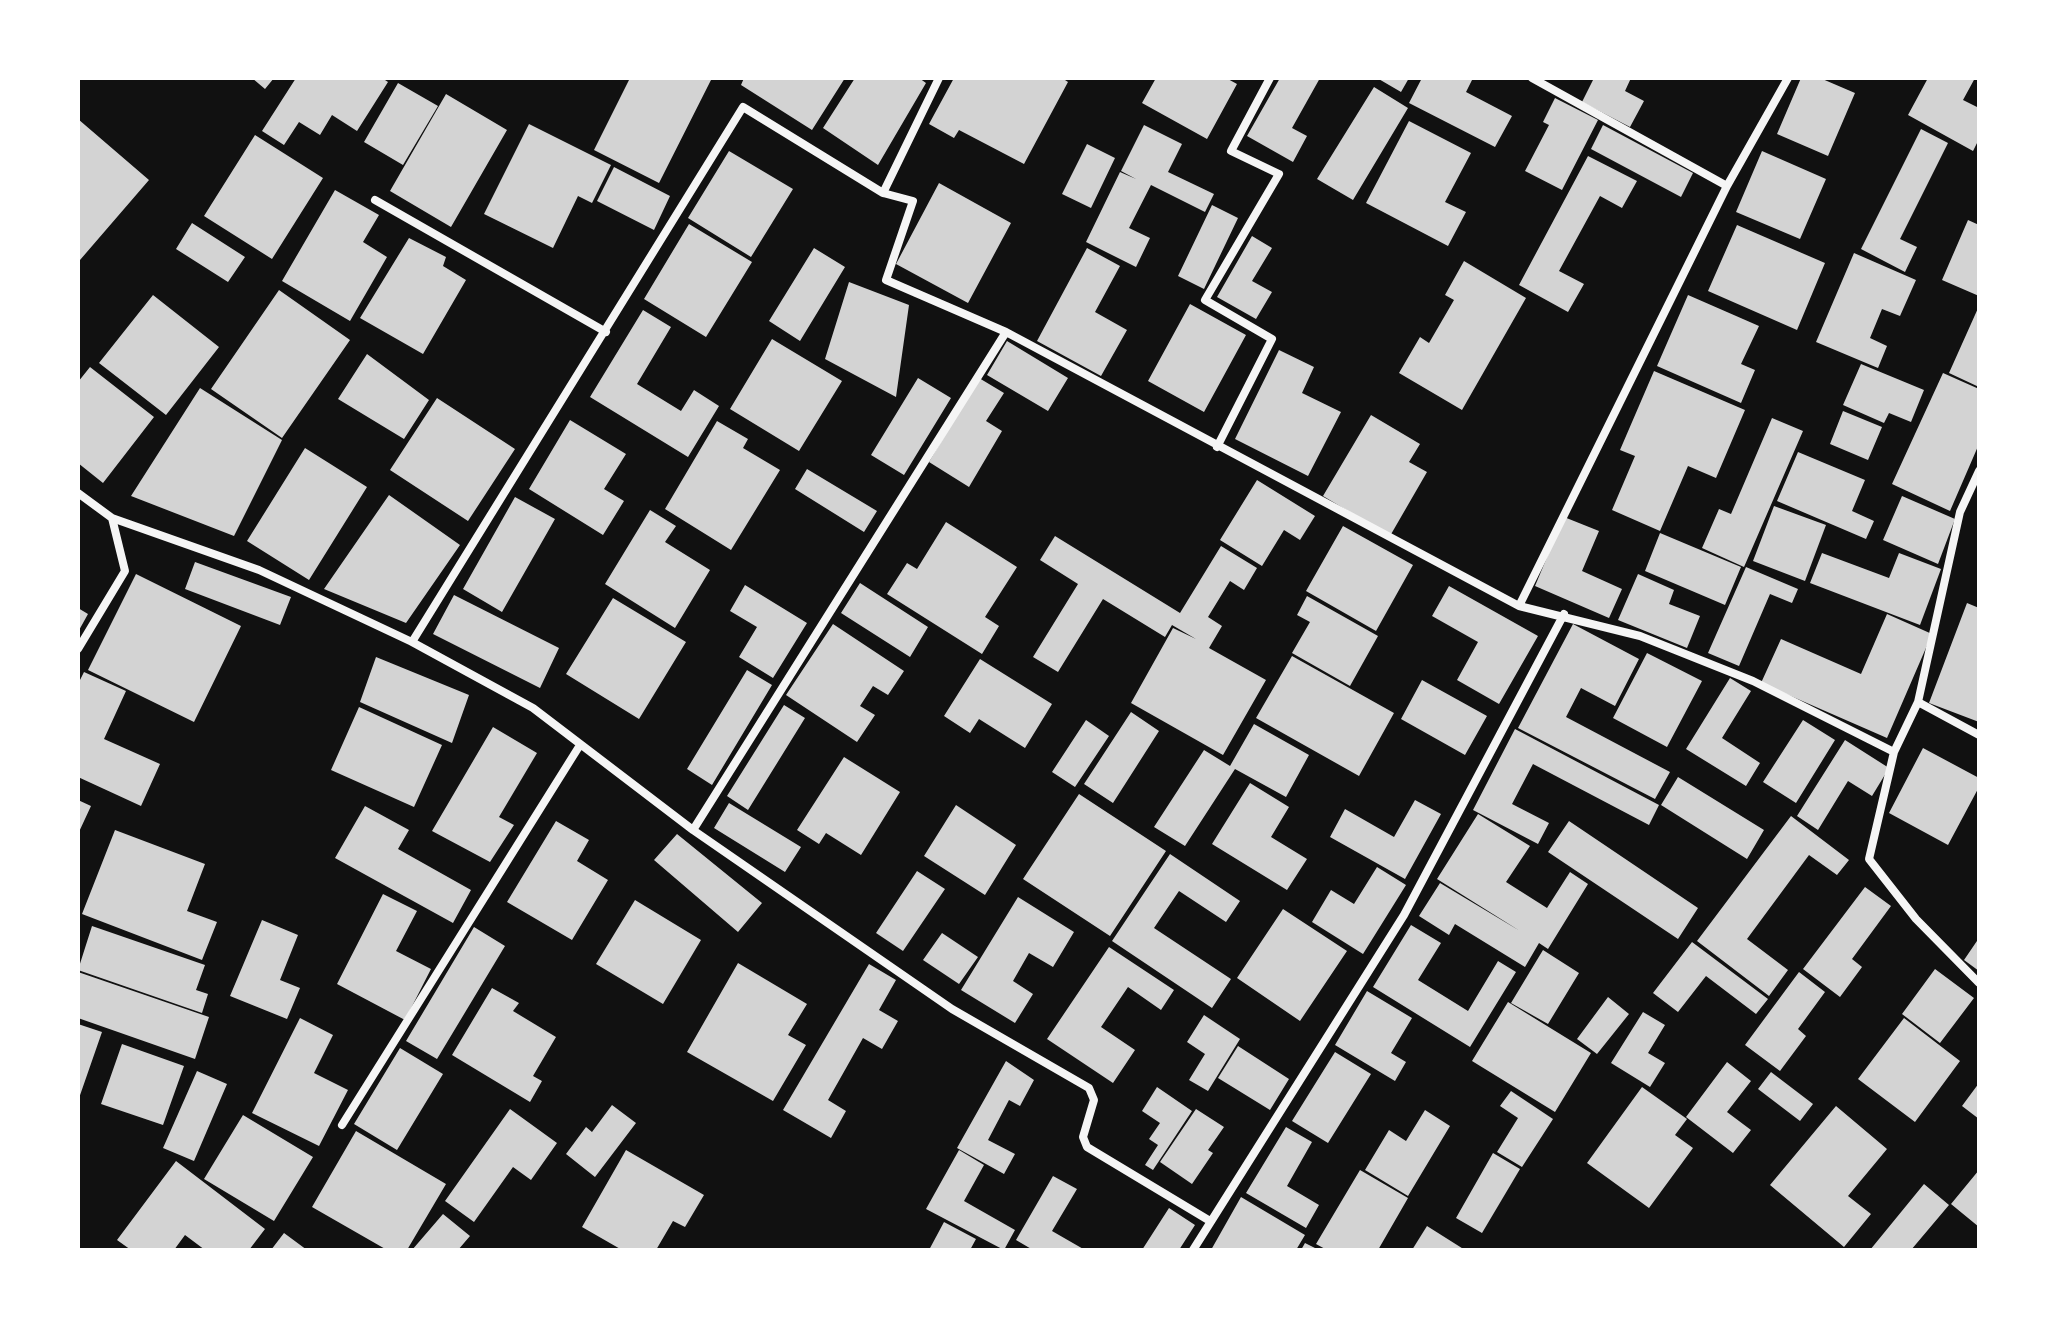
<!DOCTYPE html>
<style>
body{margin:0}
#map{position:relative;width:2057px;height:1328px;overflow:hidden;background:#111;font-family:Commissioner,sans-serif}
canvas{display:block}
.frame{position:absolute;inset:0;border:80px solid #fff;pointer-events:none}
</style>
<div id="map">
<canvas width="2057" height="1328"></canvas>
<div class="frame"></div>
</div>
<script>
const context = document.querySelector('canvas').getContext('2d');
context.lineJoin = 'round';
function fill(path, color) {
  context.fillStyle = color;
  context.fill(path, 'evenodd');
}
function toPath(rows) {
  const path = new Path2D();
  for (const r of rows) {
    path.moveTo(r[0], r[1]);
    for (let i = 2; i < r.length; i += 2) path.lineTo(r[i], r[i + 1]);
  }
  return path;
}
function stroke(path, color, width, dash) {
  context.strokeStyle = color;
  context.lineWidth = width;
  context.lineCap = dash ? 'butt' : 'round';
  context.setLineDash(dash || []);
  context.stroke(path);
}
const building = toPath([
 [252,78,274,78,265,89],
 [296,78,382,78,388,82,357,131,332,115,320,135,299,122,284,145,262,131],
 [630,78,711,80,659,183,594,150],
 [744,78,845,78,812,130,741,85],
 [855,78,919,78,926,83,878,165,823,128],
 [954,78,1062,78,1068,82,1024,164,959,130,954,138,929,124],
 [1156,78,1226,78,1237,84,1207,139,1142,103],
 [1280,78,1320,78,1292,128,1307,136,1293,162,1247,136],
 [1377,78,1409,78,1401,92],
 [1422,78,1473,78,1466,92,1512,116,1495,147,1409,103],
 [1594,78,1631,78,1625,91,1644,101,1630,127,1582,102],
 [1801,78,1820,78,1855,93,1828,156,1777,134],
 [1928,78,1975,78,1963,100,1979,108,1979,139,1973,151,1908,115],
 [398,83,438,106,403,165,364,142],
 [1374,87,1408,108,1353,200,1317,179],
 [446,94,507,130,451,227,390,191],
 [1555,98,1598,120,1562,190,1525,171,1549,125,1543,122],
 [78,119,149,180,80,260,78,259],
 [1409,121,1471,153,1445,202,1466,212,1448,246,1366,203],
 [529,124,611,165,592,203,578,196,553,248,484,214],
 [1144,125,1182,144,1168,172,1214,194,1205,212,1151,185,1129,228,1150,238,1136,267,1086,242,1120,172,1136,179,1121,171],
 [1603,125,1693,173,1681,197,1591,149],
 [1921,129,1948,143,1900,239,1917,247,1905,272,1861,249],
 [255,135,323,178,272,259,204,216],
 [1087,144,1115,158,1091,208,1062,194],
 [729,151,793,189,751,257,688,218],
 [1762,151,1826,179,1800,239,1736,212],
 [1588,156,1637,181,1622,208,1600,196,1559,271,1584,284,1568,312,1519,285],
 [614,167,670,196,654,230,597,201],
 [939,183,1011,223,968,303,896,264],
 [335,190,379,215,363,242,387,257,350,321,282,281],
 [1212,205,1238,218,1204,289,1178,276],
 [1968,220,1979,225,1979,296,1942,280],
 [192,223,245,257,228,282,176,249],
 [689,224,752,262,706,337,644,299],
 [1737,225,1825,263,1797,330,1708,291],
 [1252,236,1272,248,1252,281,1272,292,1256,319,1217,297],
 [409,238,446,257,443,266,466,280,423,354,360,318],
 [814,248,845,267,800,341,769,321],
 [1087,248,1120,266,1095,312,1127,330,1101,376,1037,341],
 [1854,253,1916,280,1900,316,1882,309,1870,338,1887,346,1878,368,1816,342],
 [1464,261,1526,298,1462,410,1399,373,1420,337,1429,343,1454,300,1445,295],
 [849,282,909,305,896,397,825,359],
 [279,290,350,340,282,438,211,389],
 [153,295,219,347,166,415,99,363],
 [1688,295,1759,326,1741,364,1755,370,1741,403,1657,366],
 [1190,304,1246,335,1204,412,1148,381],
 [1979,306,1979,387,1949,373],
 [643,310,671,327,637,384,681,411,694,390,719,406,688,457,590,397],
 [772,339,842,381,799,451,730,409],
 [1007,341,1068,378,1048,411,987,375],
 [1279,350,1314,367,1302,393,1341,412,1308,476,1235,439],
 [367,354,429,400,404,439,338,399],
 [1861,364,1924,390,1911,422,1889,413,1884,423,1843,405],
 [90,367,154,417,103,483,78,463,78,382],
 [1654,371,1745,410,1716,478,1688,466,1660,531,1612,510,1635,456,1620,450],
 [1943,373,1979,389,1979,444,1950,511,1892,484],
 [918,378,951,398,904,475,871,455],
 [979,378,1004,393,986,421,1002,431,969,487,929,462],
 [200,388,282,440,234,536,131,496],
 [437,398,515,449,468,521,390,470],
 [1843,411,1882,427,1868,460,1830,444],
 [1371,415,1420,444,1409,462,1427,472,1390,536,1323,496],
 [1772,418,1803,431,1744,567,1702,548,1719,509,1731,514],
 [570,420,626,454,604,489,624,501,603,535,529,489],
 [717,421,748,439,743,448,780,470,731,550,665,509],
 [305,448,367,487,309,580,247,541],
 [1798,452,1865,480,1852,511,1874,521,1866,539,1777,501],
 [807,469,877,511,864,532,795,489],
 [1257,480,1315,516,1300,540,1284,530,1262,566,1220,540],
 [389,495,460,545,406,623,324,589],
 [1902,496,1955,519,1938,564,1883,540],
 [515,497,555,519,502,612,463,589],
 [1774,506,1826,525,1805,581,1753,561],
 [650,510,676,526,665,542,710,570,675,628,605,584],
 [1564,517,1599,531,1582,571,1622,589,1609,618,1535,586],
 [946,522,1017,567,985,617,999,626,982,654,887,594,907,563,917,569],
 [1343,526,1413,565,1376,631,1306,591],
 [1660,533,1741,567,1725,605,1645,571],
 [1055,536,1180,613,1221,546,1257,568,1244,590,1230,581,1208,617,1222,626,1209,648,1266,680,1223,755,1131,703,1173,628,1196,639,1172,625,1165,637,1103,599,1058,672,1033,657,1078,584,1040,560],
 [1822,553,1889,578,1899,553,1941,569,1920,625,1810,583],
 [195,562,291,597,280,625,185,589],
 [1746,567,1798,589,1792,603,1770,594,1739,666,1708,653],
 [136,574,241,626,194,722,88,670],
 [1638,574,1674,590,1669,604,1700,616,1687,648,1618,620],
 [860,583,928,627,910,657,841,613],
 [745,585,807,623,773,678,739,657,757,627,730,611],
 [1449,586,1538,636,1499,704,1457,680,1478,642,1432,616],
 [454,595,559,648,540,688,433,634],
 [1307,596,1378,636,1350,686,1292,653,1310,622,1297,615],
 [613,598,686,642,639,719,566,674],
 [1967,603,1979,608,1979,722,1929,703],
 [78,608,88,614,78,632],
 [1887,614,1932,634,1887,738,1761,683,1781,639,1861,674],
 [833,624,904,671,888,695,873,686,860,706,875,715,857,742,786,695],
 [1573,624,1639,659,1615,706,1581,688,1566,717,1670,772,1655,799,1518,728],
 [1647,653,1702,681,1667,747,1613,718],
 [1292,656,1394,713,1359,776,1256,718],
 [376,657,469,695,452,743,360,702],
 [980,659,1052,704,1025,748,979,719,970,733,944,716],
 [747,670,772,685,712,785,687,769],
 [84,672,126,691,104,739,160,764,141,806,78,777,78,684],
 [1730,678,1751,691,1722,738,1760,763,1746,786,1686,749],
 [1422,680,1487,716,1465,755,1401,719],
 [784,705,805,718,748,810,727,796],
 [359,707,442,745,414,807,331,770],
 [1131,712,1159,731,1113,803,1084,784],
 [1086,720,1109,736,1075,787,1052,772],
 [1803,720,1835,740,1796,803,1763,782],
 [1254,724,1309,755,1286,797,1235,769,1185,846,1154,827,1204,750,1230,766],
 [493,727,537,753,499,817,514,825,490,862,432,831],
 [1515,729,1659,805,1649,825,1533,764,1512,804,1549,823,1538,844,1473,810],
 [1845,740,1889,768,1872,796,1848,781,1818,830,1797,816],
 [1923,748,1979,778,1979,787,1948,845,1889,813],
 [844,757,900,792,861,855,826,833,819,844,797,830],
 [1678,777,1764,830,1747,859,1661,805],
 [1250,783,1289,807,1271,837,1307,859,1287,890,1212,844],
 [1079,794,1166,851,1110,936,1023,879],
 [78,800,91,806,78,834],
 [1415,800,1441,814,1405,879,1330,837,1345,809,1394,837],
 [729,803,801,847,785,872,714,828],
 [956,805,1016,845,985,895,924,856],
 [365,806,409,830,398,849,471,890,453,923,335,858],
 [1478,814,1530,846,1506,882,1547,908,1570,872,1588,884,1548,949,1539,943,1525,967,1455,924,1449,935,1419,916,1440,883,1520,931,1437,879],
 [1791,816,1849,860,1837,875,1809,855,1747,939,1788,970,1769,996,1697,941],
 [556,821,589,840,577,861,608,880,572,940,507,902],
 [1569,821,1698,908,1678,939,1548,852],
 [115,830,205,864,187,911,217,922,202,960,82,914],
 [677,834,762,903,738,932,654,860],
 [1170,854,1240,901,1226,922,1179,891,1154,928,1231,979,1212,1008,1112,941],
 [1377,867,1406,885,1363,954,1312,922,1331,890,1354,904],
 [917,871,945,889,903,951,876,933],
 [1865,887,1891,906,1852,959,1862,967,1840,997,1803,969],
 [383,894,417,911,396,951,431,969,405,1020,337,984],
 [1018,897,1074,932,1053,967,1029,953,1013,981,1033,994,1015,1023,961,990],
 [635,900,701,940,663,1004,596,964],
 [1283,909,1347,951,1300,1021,1237,978],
 [262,920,298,935,280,980,300,988,287,1019,230,996],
 [1411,925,1441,943,1418,980,1468,1011,1498,961,1516,972,1470,1047,1373,987],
 [92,926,205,965,196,990,208,994,202,1013,78,970],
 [474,927,505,946,437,1059,406,1041],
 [942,933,978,957,959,984,923,960],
 [1979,938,1979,971,1964,960],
 [1692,942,1768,999,1756,1014,1706,976,1678,1012,1653,993],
 [1109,947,1174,990,1161,1010,1128,987,1101,1027,1135,1050,1113,1083,1047,1039],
 [1543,950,1579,973,1548,1024,1511,1003],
 [738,963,807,1004,788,1035,806,1045,773,1101,687,1052],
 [869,964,896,980,879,1010,898,1021,882,1049,863,1038,828,1100,846,1111,831,1138,783,1110],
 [1935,969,1974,998,1940,1043,1902,1014],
 [78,972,209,1017,195,1059,78,1018],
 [1799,972,1825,992,1798,1029,1806,1036,1780,1071,1745,1045],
 [492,988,519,1003,513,1011,556,1037,533,1076,542,1081,530,1102,452,1055],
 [1367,991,1412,1018,1391,1053,1406,1062,1395,1081,1335,1045],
 [1608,997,1629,1014,1597,1054,1577,1039],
 [1508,1002,1591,1053,1555,1112,1472,1061],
 [1643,1012,1665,1025,1648,1053,1665,1063,1650,1087,1611,1063],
 [1204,1015,1240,1039,1208,1091,1189,1080,1205,1054,1187,1042],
 [300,1018,333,1035,314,1073,348,1090,319,1146,252,1113],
 [1904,1018,1960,1061,1915,1122,1858,1079],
 [78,1024,102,1032,78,1101],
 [122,1044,184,1066,163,1125,101,1104],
 [1238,1046,1289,1079,1270,1110,1218,1078],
 [400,1048,443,1074,397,1150,354,1124],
 [1335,1052,1371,1074,1328,1143,1292,1121],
 [1006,1061,1034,1080,1020,1106,1009,1100,988,1140,1015,1154,1004,1174,957,1148],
 [1727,1062,1751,1081,1727,1112,1751,1130,1733,1153,1686,1117],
 [197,1071,227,1084,194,1161,163,1148],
 [1771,1072,1813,1104,1800,1121,1758,1089],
 [1979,1083,1979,1119,1962,1106],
 [1157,1087,1192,1111,1153,1170,1145,1165,1158,1145,1149,1139,1160,1123,1142,1111],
 [1642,1087,1687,1119,1675,1135,1693,1148,1649,1208,1587,1163],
 [1511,1091,1553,1119,1522,1167,1497,1152,1518,1118,1500,1106],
 [612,1105,636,1123,595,1177,566,1154,586,1127,592,1132],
 [1836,1106,1887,1149,1848,1196,1871,1214,1844,1247,1770,1185],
 [510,1109,557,1143,531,1180,513,1167,474,1222,445,1201],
 [1196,1109,1224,1127,1208,1150,1213,1153,1192,1184,1160,1162],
 [1425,1110,1450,1126,1408,1196,1365,1170,1389,1130,1406,1141],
 [243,1115,313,1157,274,1221,204,1179],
 [1286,1127,1312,1142,1287,1186,1319,1205,1306,1228,1246,1193],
 [356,1131,446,1184,407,1250,387,1250,312,1207],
 [626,1150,704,1195,685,1227,673,1221,656,1250,622,1250,582,1227],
 [959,1150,984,1165,964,1201,1015,1230,1004,1250,926,1209],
 [1493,1153,1520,1169,1482,1233,1456,1218],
 [176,1161,265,1229,249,1250,205,1250,185,1235,174,1250,131,1250,117,1240],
 [1360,1170,1408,1198,1378,1250,1327,1250,1316,1244],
 [1979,1170,1979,1227,1951,1204],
 [1053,1176,1077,1189,1052,1231,1085,1250,1033,1250,1016,1240],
 [1924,1184,1949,1205,1911,1250,1870,1250],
 [1241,1197,1305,1235,1296,1250,1211,1250],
 [1169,1208,1195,1225,1179,1250,1142,1250],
 [443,1214,470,1236,458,1250,412,1250],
 [944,1222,976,1239,970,1250,929,1250],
 [1427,1226,1465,1250,1412,1250],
 [284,1233,307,1250,271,1250],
 [1305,1243,1319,1250,1301,1250]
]);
const minor = toPath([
 [1532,78,1727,186],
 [883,193,939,78],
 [375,200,606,332],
 [1217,447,1272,339,1205,300,1279,174,1231,151,1270,78],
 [1979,471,1960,512,1918,702,1894,752,1869,859,1916,919,1979,983],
 [78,493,112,518,259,570,412,642,533,708,693,830,952,1009,1089,1088,1094,1100,1083,1137,1087,1147,1210,1221],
 [1519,606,1727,186,1788,78],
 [412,642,743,107,883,193,913,201,886,280,1006,332,1519,606,1640,636,1753,681,1894,752],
 [78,649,125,571,112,518],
 [1918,702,1979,735],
 [693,830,1006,332],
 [342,1125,580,745],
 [1193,1250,1404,915,1564,614]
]);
fill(building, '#d3d3d3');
stroke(minor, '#f5f5f5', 8);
</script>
